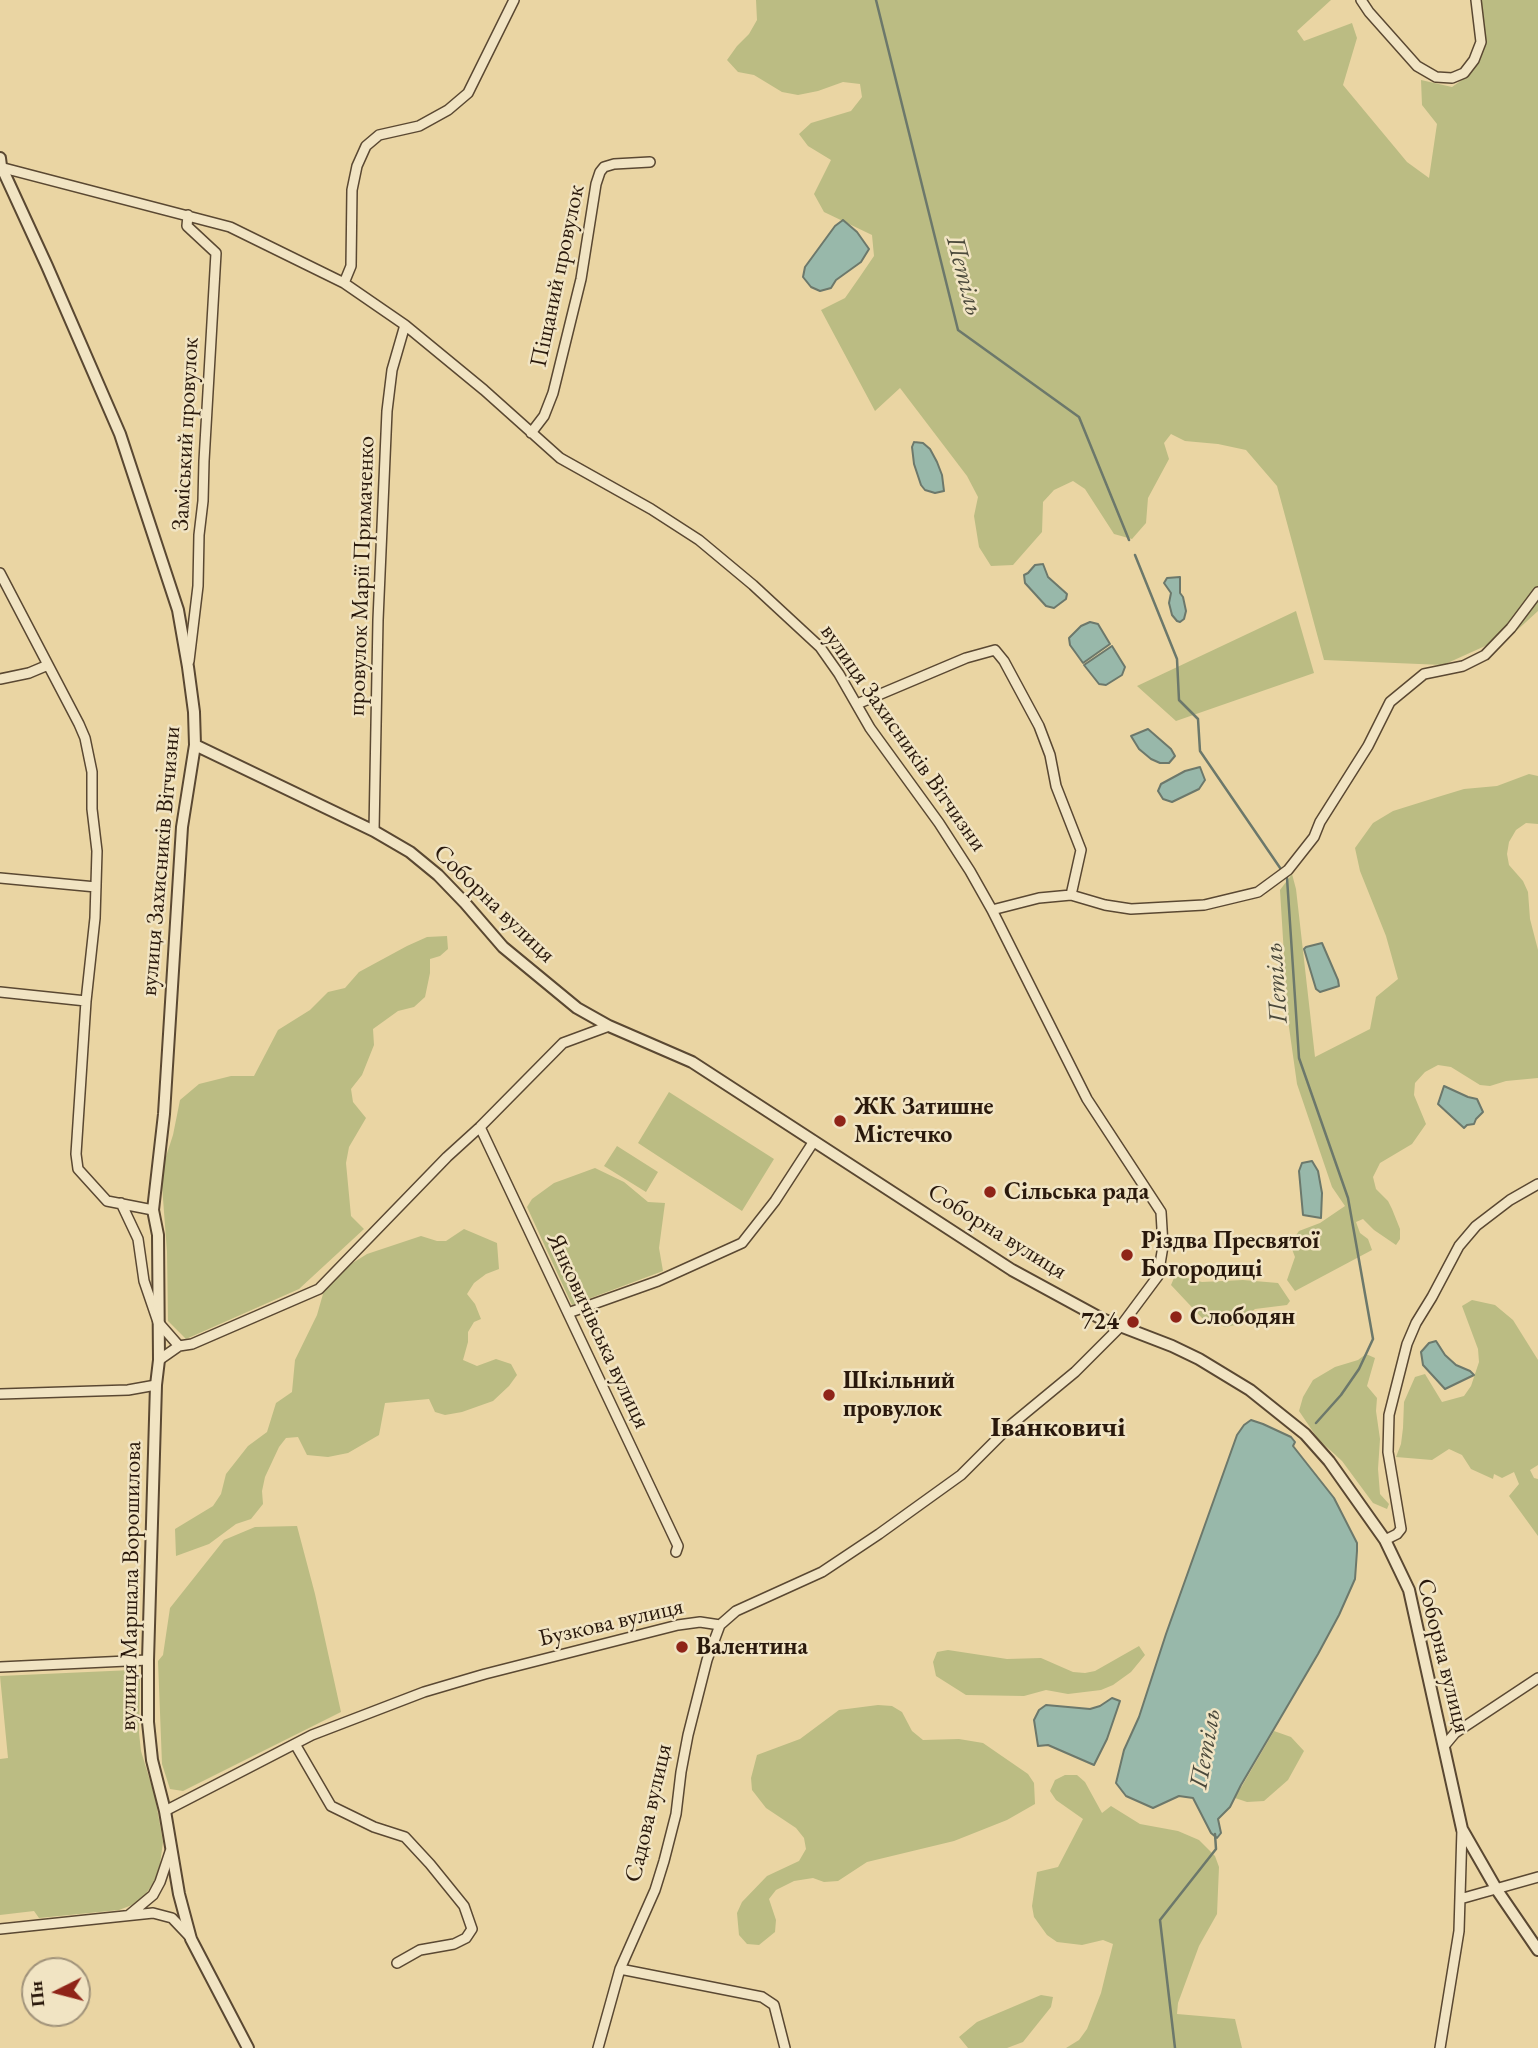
<!DOCTYPE html>
<meta charset="utf-8">
<style>
body{margin:0}
#map{position:relative;width:1538px;height:2048px;overflow:hidden;background:#ead5a3;font-family:"EB Garamond",serif}
canvas{display:block}
.north{position:absolute;left:21px;top:1957px;width:70px;height:70px;box-sizing:border-box;background:#f1e4c3;border:2px solid #a1937a;border-radius:50%;rotate:264deg;font-size:19px;font-weight:700;line-height:28px;text-align:center;color:#2a190c}
.north::after{content:'';display:block;margin:auto;width:24px;height:32px;background:#8f2418;clip-path:polygon(50% 0,100% 100%,50% 72%,0 100%)}
</style>
<div id="map">
<canvas width="1538" height="2048"></canvas>
<div class="north">Пн</div>
</div>
<script>
const context = document.querySelector('canvas').getContext('2d');
context.lineJoin = 'round';
function fill(path, color) {
  context.fillStyle = color;
  context.fill(path, 'evenodd');
}
function toPath(rows) {
  const path = new Path2D();
  for (const r of rows) {
    path.moveTo(r[0], r[1]);
    for (let i = 2; i < r.length; i += 2) path.lineTo(r[i], r[i + 1]);
  }
  return path;
}
function stroke(path, color, width, dash) {
  context.strokeStyle = color;
  context.lineWidth = width;
  context.lineCap = dash ? 'butt' : 'round';
  context.setLineDash(dash || []);
  context.stroke(path);
}
function drawText(font, color, halo, rows, align = 'center') {
  context.font = font + ' "EB Garamond",serif';
  context.lineWidth = 5;
  context.setLineDash([]);
  context.textBaseline = 'middle';
  context.strokeStyle = halo;
  context.fillStyle = color;
  for (const [text, x, y, turn = 0] of rows) {
    context.save();
    context.translate(x, y);
    context.rotate((+turn || 0) * Math.PI / 180);
    context.textAlign = isNaN(turn) ? turn : align;
    if (halo) context.strokeText(text, 0, 0);
    context.fillText(text, 0, 0);
    context.restore();
  }
}
const green = toPath([
 [756,0,1331,0,1297,31,1304,41,1352,23,1357,38,1343,85,1407,162,1429,178,1437,124,1422,105,1421,80,1452,87,1469,75,1483,45,1478,0,1538,0,1538,611,1514,633,1443,665,1324,660,1277,486,1246,450,1218,444,1185,441,1171,434,1164,443,1169,459,1148,498,1146,523,1132,539,1114,534,1085,489,1073,481,1054,490,1043,502,1042,532,1013,565,991,566,979,547,974,516,978,497,967,476,900,388,875,411,821,310,845,298,859,278,874,256,872,235,824,212,814,194,831,160,808,146,799,134,811,123,851,111,862,97,860,84,843,82,818,91,798,95,782,92,754,75,738,72,727,60,737,46,749,34,757,20],
 [1296,611,1314,673,1176,721,1137,686],
 [1529,774,1538,776,1538,824,1526,823,1516,830,1509,842,1507,854,1509,865,1523,881,1528,892,1530,919,1538,950,1538,1078,1506,1081,1490,1086,1480,1085,1451,1067,1438,1065,1425,1072,1415,1083,1414,1095,1426,1124,1412,1144,1380,1163,1373,1177,1376,1189,1388,1201,1392,1209,1400,1229,1400,1239,1396,1245,1374,1230,1363,1219,1356,1222,1360,1233,1368,1239,1372,1250,1295,1291,1287,1280,1295,1257,1290,1244,1299,1231,1320,1223,1345,1206,1332,1187,1297,1084,1288,1020,1280,890,1292,874,1296,889,1315,1057,1370,1029,1376,997,1398,979,1386,936,1360,871,1355,848,1373,823,1393,811,1441,796,1464,789,1497,786],
 [447,936,448,949,440,956,430,959,430,973,425,997,414,1007,398,1011,373,1029,374,1045,362,1075,351,1089,353,1102,366,1118,349,1147,346,1163,351,1216,364,1229,299,1289,186,1339,168,1321,167,1252,161,1172,173,1135,180,1100,199,1084,231,1076,254,1076,278,1030,310,1010,328,992,345,988,359,972,407,946,427,937],
 [669,1092,774,1159,742,1211,638,1143],
 [617,1146,658,1172,646,1192,604,1166],
 [595,1168,624,1182,648,1202,665,1203,659,1248,663,1271,572,1305,527,1207,532,1199,554,1183],
 [464,1229,497,1243,499,1269,486,1274,474,1283,467,1294,475,1304,481,1319,474,1322,468,1332,468,1342,463,1360,477,1366,496,1359,511,1364,517,1375,509,1386,493,1401,462,1412,445,1415,435,1412,429,1399,385,1403,379,1435,348,1453,328,1457,307,1455,298,1437,286,1438,279,1447,265,1477,262,1491,263,1504,251,1519,236,1524,209,1544,176,1556,175,1529,213,1506,221,1494,226,1474,248,1446,267,1432,276,1403,292,1392,295,1360,317,1315,325,1287,351,1264,367,1254,421,1236,437,1241,446,1241],
 [1179,1276,1202,1282,1243,1280,1278,1283,1290,1301,1287,1305,1255,1309,1236,1325,1225,1327,1202,1318,1171,1285,1174,1278],
 [1472,1300,1495,1305,1513,1320,1538,1360,1538,1465,1530,1470,1534,1478,1538,1479,1538,1536,1509,1496,1519,1484,1514,1472,1502,1478,1494,1474,1493,1479,1471,1469,1462,1455,1449,1449,1432,1460,1396,1457,1401,1444,1403,1428,1404,1402,1415,1377,1425,1374,1442,1402,1464,1396,1471,1386,1479,1362,1478,1349,1462,1306],
 [1366,1354,1375,1358,1367,1386,1377,1398,1376,1411,1380,1439,1378,1469,1380,1494,1389,1504,1387,1509,1373,1503,1342,1461,1318,1439,1299,1411,1303,1397,1313,1380,1335,1367,1358,1360],
 [297,1526,315,1594,341,1712,183,1791,170,1789,162,1764,158,1661,163,1655,170,1608,224,1540,255,1527],
 [1139,1646,1145,1655,1131,1672,1113,1685,1101,1690,1068,1694,1046,1690,1024,1696,966,1695,936,1676,933,1662,937,1652,948,1650,1007,1659,1041,1658,1073,1672,1085,1673,1095,1671],
 [132,1670,140,1678,139,1733,141,1751,155,1797,163,1842,160,1864,154,1882,145,1895,132,1905,119,1910,39,1918,34,1911,0,1915,0,1759,8,1758,0,1676],
 [878,1705,892,1706,902,1712,912,1731,923,1740,959,1739,983,1743,1028,1774,1034,1783,1035,1804,1007,1820,954,1841,867,1862,838,1881,824,1882,813,1878,794,1881,776,1890,769,1899,776,1920,775,1932,759,1945,747,1944,739,1935,737,1913,742,1902,767,1876,799,1861,806,1849,804,1838,796,1828,766,1808,752,1790,751,1778,757,1755,800,1739,839,1710],
 [1274,1731,1291,1737,1304,1751,1288,1780,1264,1801,1247,1802,1235,1798],
 [1065,1775,1077,1775,1085,1782,1102,1813,1111,1806,1140,1824,1178,1831,1199,1840,1215,1856,1219,1867,1217,1914,1199,1946,1178,2003,1177,2014,1235,2019,1242,2048,1066,2048,1079,2040,1087,2029,1101,1993,1113,1944,1103,1940,1082,1945,1057,1942,1047,1935,1034,1917,1032,1906,1037,1872,1058,1867,1083,1819,1056,1800,1050,1791,1055,1780],
 [1041,1995,1053,1997,1051,2007,1023,2042,1007,2048,968,2048,959,2037,977,2022]
]);
const water = toPath([
 [843,220,857,232,869,249,861,262,836,280,831,288,820,291,811,287,803,277,805,267,835,226,843,220],
 [914,442,923,443,930,449,937,462,942,475,944,491,935,493,925,490,921,485,914,464,912,447,914,442],
 [1043,564,1048,577,1067,594,1066,599,1054,608,1046,606,1025,583,1024,575,1028,573,1035,565,1043,564],
 [1180,577,1180,593,1183,597,1186,611,1184,619,1180,622,1177,621,1172,615,1169,603,1171,593,1164,583,1167,578,1180,577],
 [1090,622,1098,624,1110,644,1083,663,1070,645,1069,638,1081,626,1090,622],
 [1112,646,1125,667,1122,675,1106,685,1099,684,1084,665,1112,646],
 [1148,729,1171,749,1175,756,1169,763,1160,763,1151,759,1139,749,1131,736,1148,729],
 [1200,767,1205,780,1199,789,1172,802,1163,799,1158,791,1161,784,1185,771,1200,767],
 [1322,943,1338,980,1339,986,1320,992,1316,989,1304,949,1306,947,1322,943],
 [1444,1086,1468,1097,1477,1099,1483,1112,1476,1119,1474,1124,1467,1125,1464,1128,1438,1104,1444,1086],
 [1312,1161,1318,1171,1322,1193,1321,1218,1303,1215,1299,1171,1302,1163,1312,1161],
 [1436,1341,1445,1355,1456,1365,1470,1371,1474,1375,1445,1389,1423,1365,1421,1352,1429,1343,1436,1341],
 [1251,1420,1263,1424,1291,1437,1295,1442,1293,1446,1334,1498,1357,1543,1357,1551,1355,1579,1339,1615,1318,1654,1241,1785,1230,1807,1218,1819,1221,1833,1217,1838,1211,1833,1193,1798,1179,1796,1153,1808,1126,1796,1116,1783,1124,1750,1139,1717,1166,1634,1237,1435,1244,1425,1251,1420],
 [1112,1698,1120,1701,1107,1739,1094,1765,1048,1745,1038,1746,1034,1720,1039,1710,1046,1705,1090,1709,1100,1706,1112,1698]
]);
const stream = toPath([
 [876,0,958,330,1079,417,1129,540],
 [1135,555,1177,659,1179,700,1198,719,1200,751,1287,878,1299,1058,1348,1198,1373,1339,1359,1369,1341,1395,1316,1423],
 [1175,2048,1160,1920,1216,1849,1215,1834]
]);
const minor = toPath([
 [1361,0,1369,12,1417,66,1436,77,1452,78,1464,73,1474,60,1481,42,1476,0],
 [0,167,230,227,344,283,405,325,484,390,560,458,651,509,699,540,753,585,820,647,839,674,870,728,939,823,970,871,992,910,1087,1099,1161,1212,1163,1246,1158,1276,1120,1327,1075,1372,1012,1424,961,1475,879,1534,822,1572,736,1611,720,1625,700,1622,678,1625,485,1674,424,1692,312,1735,165,1811],
 [188,215,187,226,216,253,204,461,203,501,199,535,198,586,189,661],
 [344,283,351,266,352,190,357,166,366,146,379,135,419,126,448,110,468,93,514,0],
 [531,433,544,416,553,393,581,279,596,184,600,172,604,167,614,164,650,162],
 [0,573,79,724,85,738,92,772,92,809,97,851,95,918,86,1001,76,1154,78,1169,107,1201,153,1210],
 [0,679,29,673,48,665],
 [857,704,966,658,995,650,1004,661,1039,726,1050,755,1056,786,1081,850,1071,895],
 [374,831,378,620,387,411,392,370,405,325],
 [0,878,96,887],
 [992,910,1039,898,1071,895,1105,905,1131,909,1204,905,1258,892,1288,870,1314,837,1320,822,1368,746,1390,702,1424,674,1463,666,1485,655,1511,628,1538,592],
 [0,992,86,1001],
 [480,1127,678,1546,676,1552],
 [121,1203,138,1239,144,1281,158,1322,179,1346],
 [568,1313,658,1281,742,1243,775,1201,814,1141],
 [159,1360,179,1346,192,1344,319,1289,447,1157,480,1127,563,1043,609,1026],
 [0,1394,128,1390,156,1385],
 [1385,1540,1397,1534,1401,1529,1388,1452,1389,1415,1407,1344,1416,1323,1432,1297,1459,1246,1476,1226,1510,1200,1538,1184],
 [0,1667,148,1660],
 [295,1744,331,1806,374,1827,405,1837,430,1864,464,1906,472,1929,466,1938,454,1944,420,1950,397,1963],
 [1445,1745,1455,1733,1538,1678],
 [1460,1899,1538,1877],
 [129,1915,153,1895,160,1882,170,1852],
 [0,1929,153,1913,172,1918,191,1938],
 [620,1969,762,1997,774,2005,785,2048],
 [598,2048,620,1969,655,1890,664,1861,676,1814,681,1772,688,1735,707,1660,720,1625],
 [1440,2048,1459,1931,1462,1829]
]);
const tertiary = toPath([
 [0,158,1,166,47,266,120,434,178,610,188,667,194,712,195,745,182,827,164,1114,153,1210,158,1235,159,1360,156,1385,148,1660,148,1722,152,1760,165,1811,179,1894,191,1939,248,2048],
 [195,745,374,831,410,852,438,875,465,903,503,947,577,1008,609,1026,692,1062,1012,1270,1102,1319,1172,1346,1199,1359,1250,1390,1305,1434,1329,1461,1385,1540,1409,1590,1462,1829,1497,1890,1538,1950]
]);
const markers = [
 [840,1121,7,"#8f2418"],
 [990,1192,7,"#8f2418"],
 [1127,1255,7,"#8f2418"],
 [1176,1317,7,"#8f2418"],
 [1133,1322,7,"#8f2418"],
 [829,1395,7,"#8f2418"],
 [682,1647,7,"#8f2418"]
];
const streetNames = [
 ["Піщаний провулок",558,276,-78],
 ["Заміський провулок",186,434,-87],
 ["провулок Марії Примаченко",362,576,-88],
 ["вулиця Захисників Вітчизни",903,738,55],
 ["вулиця Захисників Вітчизни",161,861,-85],
 ["Соборна вулиця",494,904,44],
 ["Соборна вулиця",997,1232,32],
 ["Янковичівська вулиця",598,1331,65],
 ["вулиця Маршала Ворошилова",131,1586,-89],
 ["Бузкова вулиця",611,1623,-13],
 ["Соборна вулиця",1443,1656,76],
 ["Садова вулиця",649,1813,-77]
];
const poiNames = [
 ["ЖК Затишне",854,1107],
 ["Містечко",854,1135],
 ["Cільська рада",1004,1192],
 ["Різдва Пресвятої",1141,1241],
 ["Богородиці",1141,1269],
 ["Слободян",1190,1317],
 ["724",1119,1322,"right"],
 ["Шкільний",843,1381],
 ["провулок",843,1409],
 ["Валентина",696,1647]
];
const waterNames = [
 ["Петіль",964,276,75],
 ["Петіль",1277,983,-94],
 ["Петіль",1206,1749,-80]
];
const quarterNames = [
 ["Іванковичі",1058,1428]
];
fill(green, '#bbbc83');
fill(water, '#98b8aa');
stroke(water, '#6c786b', 2);
stroke(stream, '#6c786b', 2.5);
stroke(minor, '#5a4832', 12);
stroke(tertiary, '#5a4832', 14);
stroke(minor, '#f1e4c3', 9);
stroke(tertiary, '#f1e4c3', 10);
for (const [x, y, r, color] of markers) {
  const dot = new Path2D();
  dot.arc(x, y, r, 0, 2 * Math.PI);
  context.fillStyle = color;
  context.fill(dot);
  stroke(dot, '#f1e4c3', 2.5);
}
drawText('24px', '#2a190c', '#f1e4c3', streetNames);
drawText('bold 24px', '#2a190c', '#f1e4c3', poiNames, 'left');
drawText('italic 26px', '#4b493b', '#f1e4c3', waterNames);
drawText('bold 28px', '#2a190c', '#f1e4c3', quarterNames);
</script>
